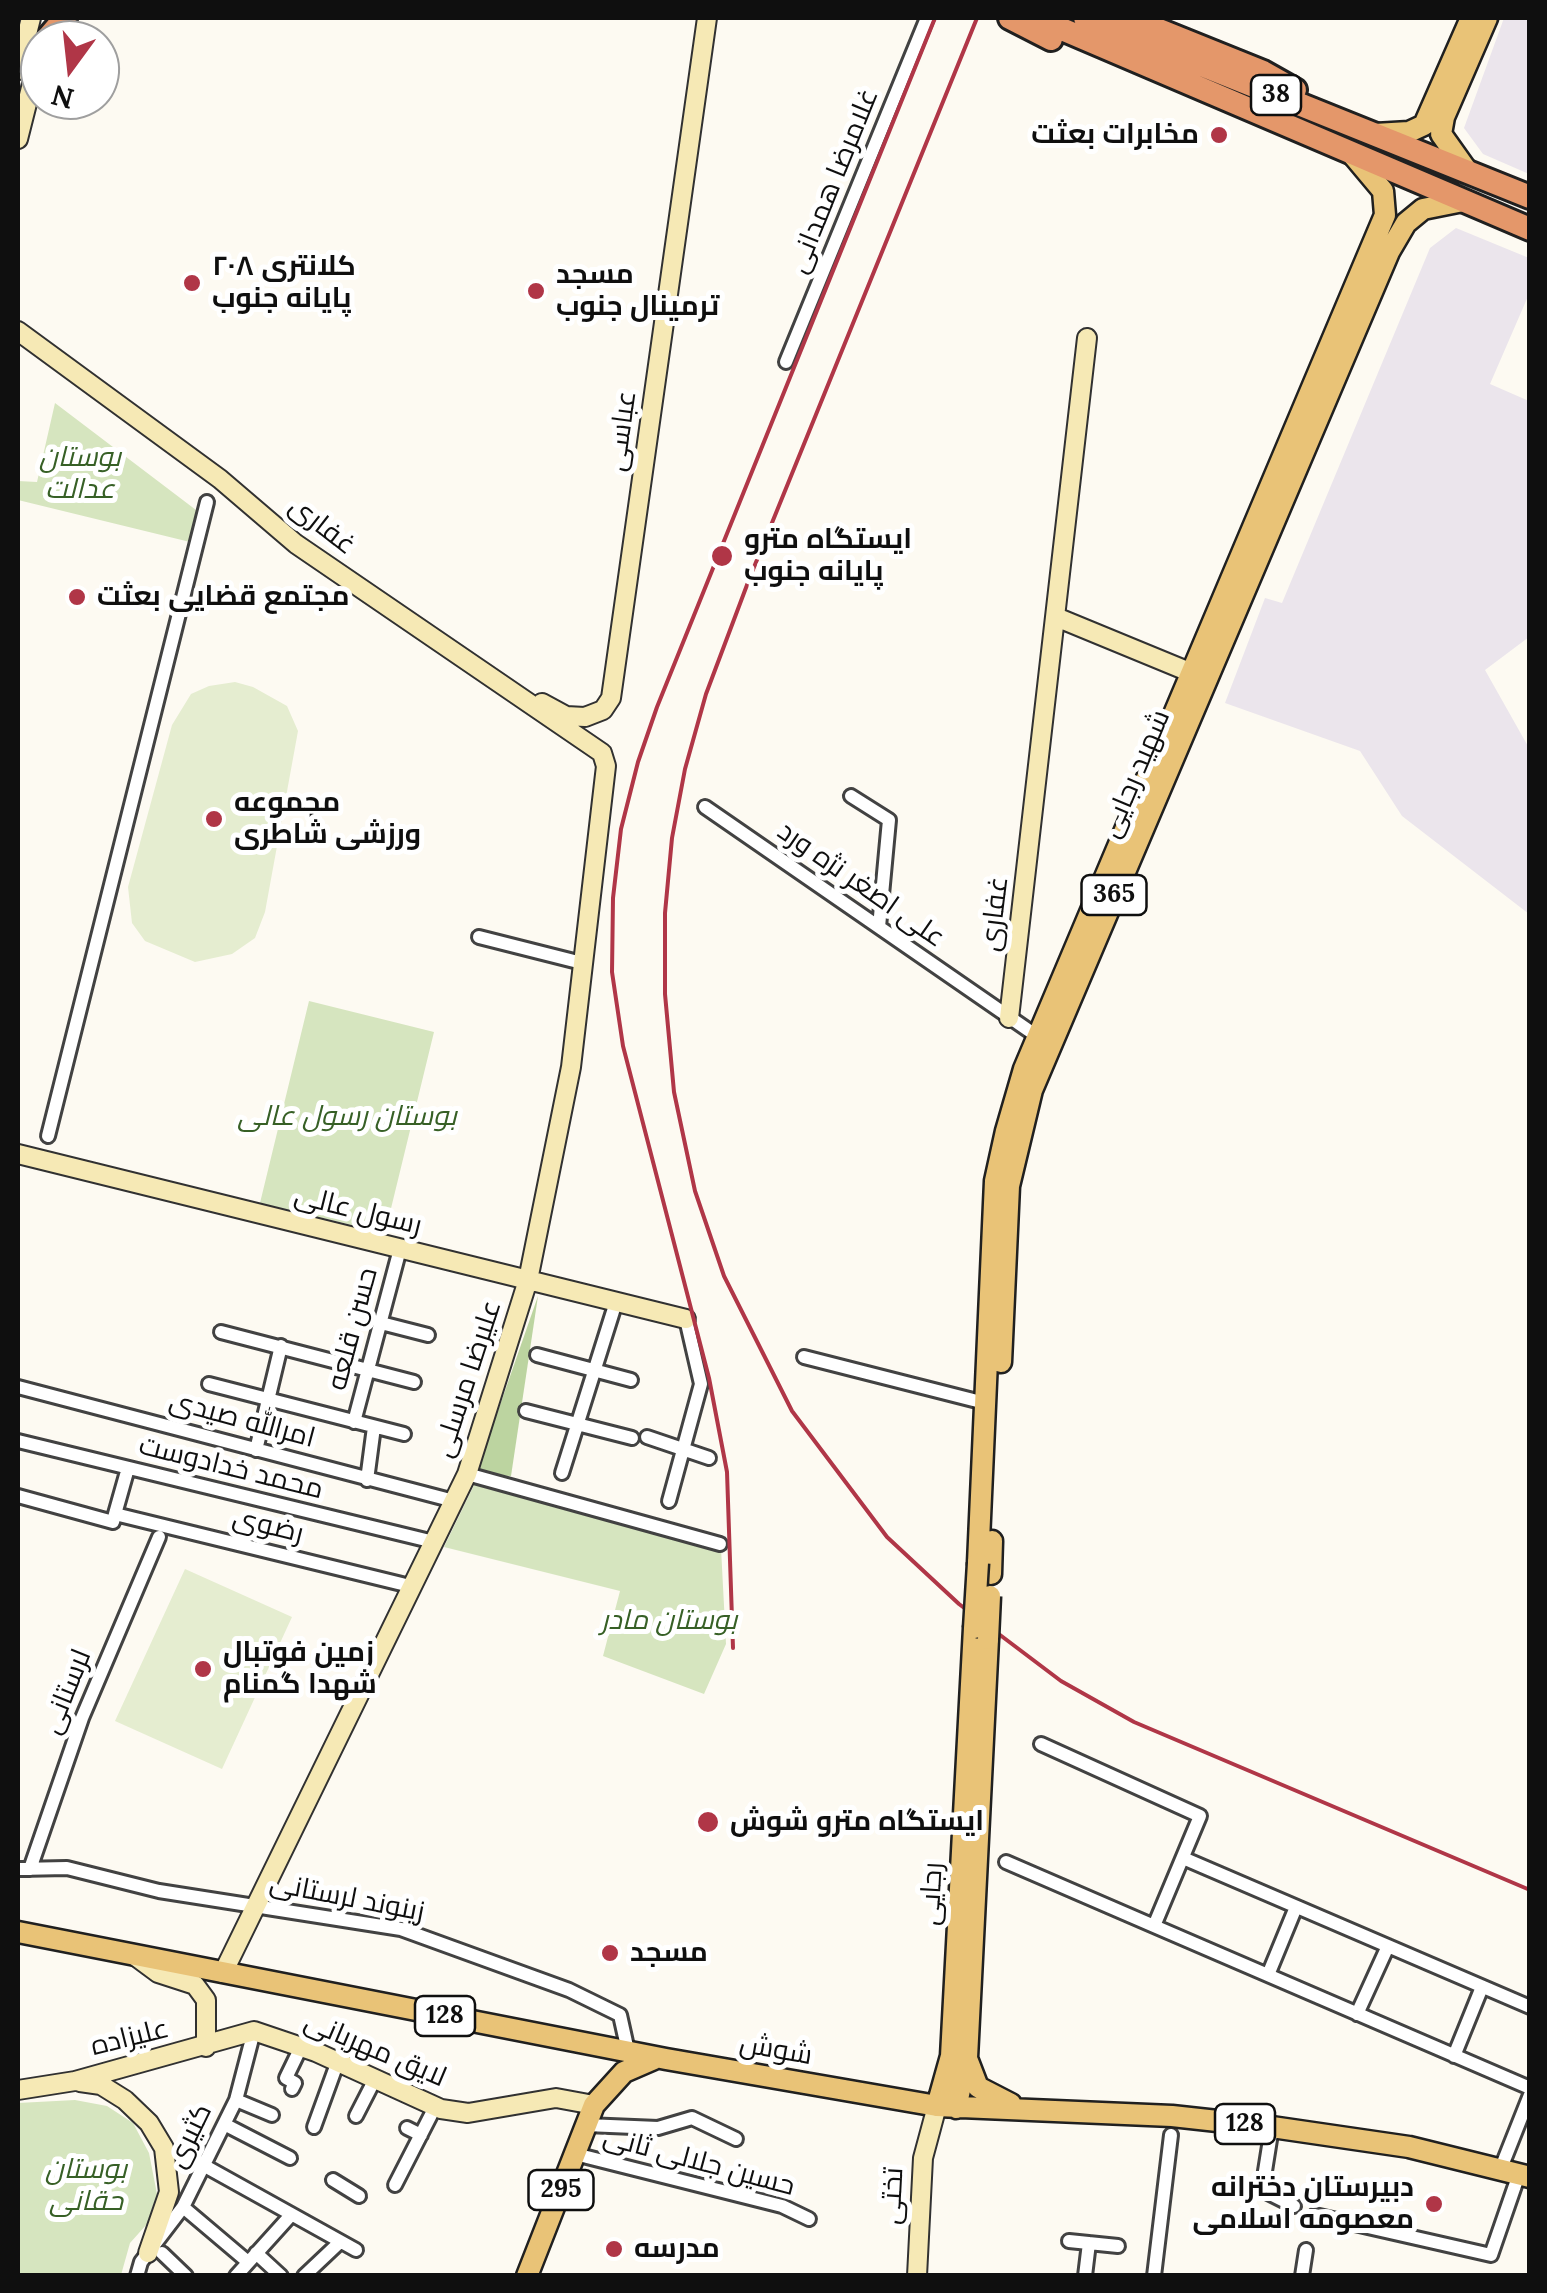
<!DOCTYPE html>
<meta charset="utf-8">
<style>
body{margin:0}
#map{position:relative;width:1547px;height:2293px;overflow:hidden;background:#fdfaf2;font-family:Lora,serif}
canvas{display:block}
.frame{position:absolute;inset:0;border:20px solid #0f0f0f;pointer-events:none}
.north{position:absolute;left:20px;top:20px;width:100px;height:100px;box-sizing:border-box;background:#fff;border:2px solid #9f9f9f;border-radius:50%;rotate:195deg;font-size:28px;font-weight:700;line-height:40px;text-align:center;color:#0f0f0f}
.north::after{content:'';display:block;margin:auto;width:35px;height:45px;background:#b03647;clip-path:polygon(50% 0,100% 100%,50% 72%,0 100%)}
</style>
<div id="map">
<canvas width="1547" height="2293"></canvas>
<div class="frame"></div>
<div class="north">N</div>
</div>
<script>
const context = document.querySelector('canvas').getContext('2d');
context.lineJoin = 'round';
function fill(path, color) {
  context.fillStyle = color;
  context.fill(path, 'evenodd');
}
function toPath(rows) {
  const path = new Path2D();
  for (const r of rows) {
    path.moveTo(r[0], r[1]);
    for (let i = 2; i < r.length; i += 2) path.lineTo(r[i], r[i + 1]);
  }
  return path;
}
function stroke(path, color, width, dash) {
  context.strokeStyle = color;
  context.lineWidth = width;
  context.lineCap = dash ? 'butt' : 'round';
  context.setLineDash(dash || []);
  context.stroke(path);
}
function drawText(font, color, halo, rows, align = 'center') {
  context.font = font + ' Lora,Cairo,serif';
  context.lineWidth = 10;
  context.setLineDash([]);
  context.textBaseline = 'middle';
  context.strokeStyle = halo;
  context.fillStyle = color;
  for (const [text, x, y, turn = 0] of rows) {
    context.save();
    context.translate(x, y);
    context.rotate((+turn || 0) * Math.PI / 180);
    context.textAlign = isNaN(turn) ? turn : align;
    if (halo) context.strokeText(text, 0, 0);
    context.fillText(text, 0, 0);
    context.restore();
  }
}
const industrial = toPath([
 [1504,18,1529,18,1529,174,1483,154,1464,128],
 [1456,228,1529,258,1529,294,1490,384,1529,401,1529,637,1485,670,1529,748,1529,914,1402,816,1360,751,1225,703,1265,598,1282,603,1430,248]
]);
const green = toPath([
 [55,403,196,510,190,542,18,500,18,481,37,482],
 [309,1001,434,1032,385,1233,260,1203],
 [476,1481,721,1548,726,1644,704,1694,603,1656,620,1591,444,1547],
 [75,2100,107,2106,133,2123,149,2153,157,2194,147,2224,130,2243,121,2275,18,2275,18,2103]
]);
const forest = toPath([
 [538,1296,511,1476,476,1474]
]);
const pitch = toPath([
 [235,682,253,687,287,706,298,731,265,912,255,938,232,954,195,962,145,941,132,923,128,887,172,725,191,694,209,686],
 [185,1569,292,1617,222,1769,115,1721]
]);
const street = toPath([
 [786,362,927,18],
 [851,796,889,820,879,927],
 [705,807,1044,1041],
 [479,937,582,963],
 [48,1136,207,502],
 [381,1323,428,1335],
 [221,1332,414,1382],
 [537,1355,631,1380],
 [804,1357,985,1403],
 [209,1384,404,1434],
 [18,1387,454,1501],
 [526,1411,632,1438],
 [354,1422,400,1249],
 [647,1437,709,1458],
 [18,1441,434,1542],
 [256,1450,281,1346],
 [562,1473,616,1302],
 [467,1474,720,1544],
 [367,1480,374,1427],
 [18,1496,113,1522,115,1514],
 [669,1501,701,1384,686,1319],
 [115,1514,410,1586],
 [115,1514,128,1468],
 [1041,1744,1200,1816,1154,1926,1530,2088],
 [1183,1858,1530,2007],
 [1006,1862,1154,1926],
 [18,1869,67,1868,159,1891,401,1929,569,1990,620,2015,628,2051],
 [30,1869,82,1718,159,1537],
 [1268,1975,1296,1907],
 [1357,2014,1388,1946],
 [1454,2056,1482,1987],
 [292,2089,295,2083,286,2078,301,2047],
 [236,2100,272,2115],
 [356,2116,375,2079],
 [224,2124,290,2158],
 [586,2125,658,2128,692,2118,736,2139],
 [314,2127,338,2061],
 [1272,2127,1262,2190,1294,2206],
 [407,2128,421,2135],
 [575,2154,782,2206,809,2219],
 [203,2165,356,2250],
 [1501,2168,1530,2095],
 [333,2180,359,2196],
 [395,2185,435,2107],
 [183,2207,248,2262],
 [1315,2215,1491,2255,1519,2174],
 [1069,2241,1118,2246],
 [162,2253,186,2276],
 [256,2253,281,2276],
 [137,2276,141,2262,183,2207,236,2100,254,2031],
 [236,2276,291,2215],
 [304,2276,340,2242],
 [1085,2276,1089,2243],
 [1154,2276,1171,2135],
 [1302,2276,1306,2250]
]);
const secondary = toPath([
 [18,70,31,18],
 [18,139,40,52],
 [18,331,220,479,296,544,602,753,606,766,571,1067,528,1280,467,1474,223,1973],
 [1056,617,1192,673],
 [542,703,566,716,585,717,603,710,611,698,707,18],
 [1009,1018,1087,338],
 [18,1154,686,1319],
 [135,1956,158,1973,195,1985,206,2000,206,2047],
 [80,2082,101,2085,125,2100,149,2123,164,2148,169,2192,148,2253],
 [18,2090,75,2081,254,2031,316,2052,441,2109,468,2113,556,2098,594,2105],
 [917,2276,923,2158,937,2106]
]);
const primary = toPath([
 [1375,134,1409,132,1424,125,1471,18],
 [1468,172,1441,134,1444,117,1487,18],
 [1001,1362,1009,1186,1032,1090,1389,252,1406,223,1423,209,1463,201],
 [978,1563,995,1181,1006,1131,1024,1069,1385,215,1383,191,1352,154],
 [991,1574,992,1541],
 [18,1932,666,2059,937,2106,1172,2116,1272,2127,1409,2147,1530,2177],
 [968,2061,978,2087,1011,2104],
 [937,2106,951,2056,974,1628],
 [956,2108,967,2058,988,1639],
 [527,2276,594,2105,624,2072,654,2059]
]);
const highway = toPath([
 [1010,18,1051,39],
 [1036,18,1530,229],
 [1085,18,1530,197],
 [1129,18,1263,72,1295,90],
 [46,40,65,18]
]);
const rail = toPath([
 [977,18,750,577,706,694,685,769,672,838,665,913,665,994,674,1092,695,1191,724,1276,792,1411,887,1537,959,1604,1061,1681,1134,1722,1530,1890],
 [733,1648,727,1472,709,1378,623,1046,612,972,613,898,621,829,638,762,657,707,935,18]
]);
const primaryBridge = toPath([
 [974,1628,978,1563],
 [988,1639,990,1596]
]);
const markers = [
 [1219,135,10,"#b03647"],
 [192,283,10,"#b03647"],
 [536,291,10,"#b03647"],
 [722,556,12,"#b03647"],
 [77,597,10,"#b03647"],
 [214,819,10,"#b03647"],
 [203,1669,10,"#b03647"],
 [708,1822,12,"#b03647"],
 [610,1953,10,"#b03647"],
 [1434,2204,10,"#b03647"],
 [614,2249,10,"#b03647"]
];
const shields = [
 [1276,95,50],
 [1114,895,65],
 [445,2016,60],
 [1245,2124,60],
 [561,2190,65]
];
const shieldNames = [
 ["38",1276,95],
 ["365",1114,895],
 ["128",445,2016],
 ["128",1245,2124],
 ["295",561,2190]
];
const poiNames = [
 ["مخابرات بعثت",1199,135,"right"],
 ["کلانتری ۲۰۸",212,267],
 ["پایانه جنوب",212,299],
 ["مسجد",556,275],
 ["ترمینال جنوب",556,307],
 ["ایستگاه مترو",744,540],
 ["پایانه جنوب",744,572],
 ["مجتمع قضایی بعثت",97,597],
 ["مجموعه",234,803],
 ["ورزشی شاطری",234,835],
 ["زمین فوتبال",223,1653],
 ["شهدا گمنام",223,1685],
 ["ایستگاه مترو شوش",730,1822],
 ["مسجد",630,1953],
 ["دبیرستان دخترانه",1414,2188,"right"],
 ["معصومه اسلامی",1414,2220,"right"],
 ["مدرسه",634,2249]
];
const streetNames = [
 ["غلامرضا همدانی",834,181,-68],
 ["عباسی",622,431,-82],
 ["غفاری",322,526,38],
 ["شهید رجایی",1136,774,-67],
 ["علی اصغر نژه ورد",861,885,35],
 ["غفاری",995,914,-83],
 ["رسول عالی",358,1211,14],
 ["حسن قلعه",353,1329,-75],
 ["علیرضا مرسلی",468,1379,-72],
 ["امرالله صیدی",242,1420,15],
 ["محمد خدادوست",231,1468,14],
 ["رضوی",268,1526,14],
 ["لرستانی",67,1692,-68],
 ["رجایی",932,1894,-87],
 ["زینوند لرستانی",347,1898,11],
 ["علیزاده",130,2038,-14],
 ["لایق مهربانی",375,2050,23],
 ["شوش",776,2050,10],
 ["کثیری",190,2136,-64],
 ["حسین جلالی ثانی",699,2162,15],
 ["تختی",893,2196,-87]
];
const parkNames = [
 ["بوستان",80,458],
 ["عدالت",80,490],
 ["بوستان رسول عالی",347,1117],
 ["بوستان مادر",669,1621],
 ["بوستان",86,2170],
 ["حقانی",86,2202]
];
fill(industrial, '#ebe5ec');
fill(green, '#d6e5bf');
fill(forest, '#bcd4a0');
fill(pitch, '#e5edd0');
stroke(street, '#424242', 18);
stroke(secondary, '#313131', 22);
stroke(primary, '#202020', 25);
stroke(highway, '#202020', 28);
stroke(street, '#fff', 12);
stroke(secondary, '#f6e9b5', 18);
stroke(primary, '#e9c377', 20);
stroke(highway, '#e4976a', 22);
stroke(rail, '#b03647', 4);
stroke(primaryBridge, '#202020', 25, []);
stroke(primaryBridge, '#e9c377', 20);
for (const [x, y, r, color] of markers) {
  const dot = new Path2D();
  dot.arc(x, y, r, 0, 2 * Math.PI);
  context.fillStyle = color;
  context.fill(dot);
  stroke(dot, '#fff', 4);
}
for (const [x, y, w] of shields) {
  const box = new Path2D();
  box.roundRect(x - w / 2, y - 20, w, 40, 8);
  context.fillStyle = '#fff';
  context.fill(box);
  stroke(box, '#0f0f0f', 2.5);
}
drawText('bold 25px', '#0f0f0f', null, shieldNames);
drawText('bold 28px', '#0f0f0f', '#fff', poiNames, 'left');
drawText('28px', '#0f0f0f', '#fff', streetNames);
drawText('italic 28px', '#376026', '#fff', parkNames);
</script>
